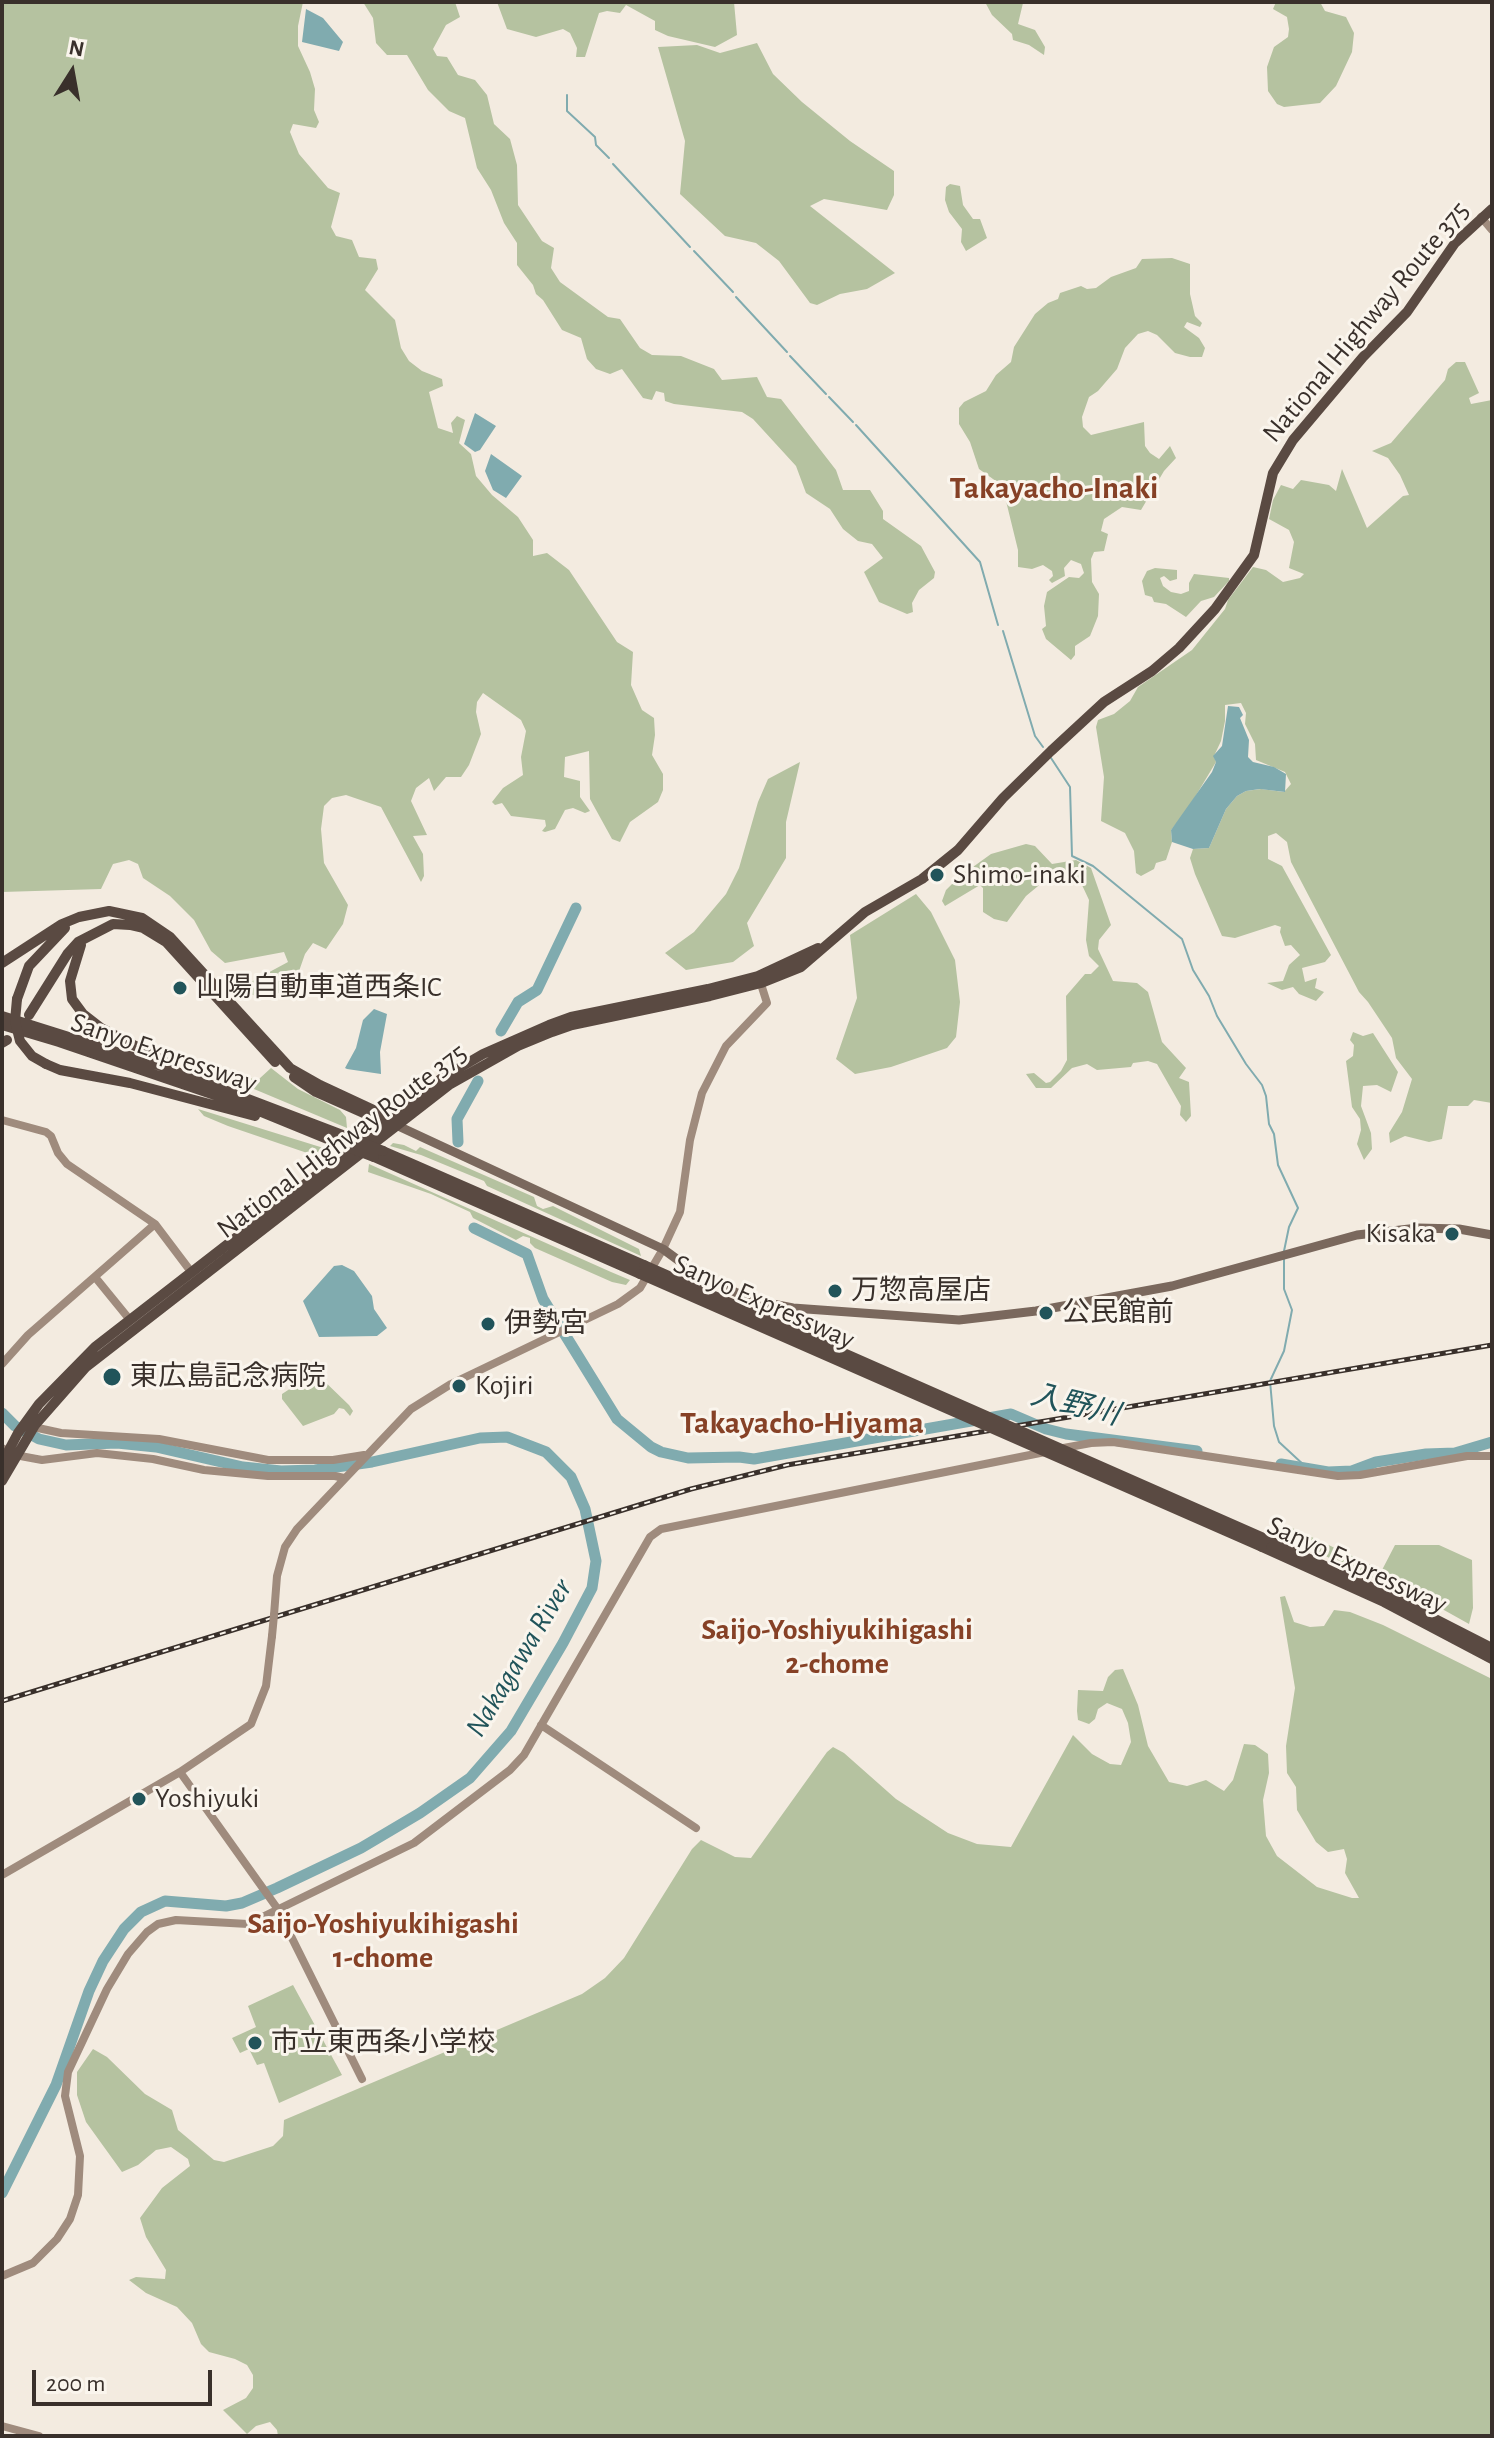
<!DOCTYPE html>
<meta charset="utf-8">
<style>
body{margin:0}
#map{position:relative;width:1494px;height:2438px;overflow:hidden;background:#f3ebe0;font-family:"Alegreya Sans",sans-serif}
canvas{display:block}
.frame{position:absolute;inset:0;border:4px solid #39302b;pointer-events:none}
.north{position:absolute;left:32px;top:32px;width:80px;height:80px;-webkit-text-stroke:6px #faf5ed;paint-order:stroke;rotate:11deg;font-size:22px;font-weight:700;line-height:32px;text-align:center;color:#39302b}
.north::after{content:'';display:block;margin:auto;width:28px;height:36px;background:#39302b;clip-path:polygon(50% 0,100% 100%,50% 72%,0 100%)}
.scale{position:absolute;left:32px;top:2370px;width:180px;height:36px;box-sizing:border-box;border:4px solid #39302b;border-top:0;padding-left:10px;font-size:24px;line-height:28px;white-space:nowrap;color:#39302b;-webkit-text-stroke:6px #faf5ed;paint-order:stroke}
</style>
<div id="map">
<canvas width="1494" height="2438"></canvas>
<div class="frame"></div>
<div class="north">N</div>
<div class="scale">200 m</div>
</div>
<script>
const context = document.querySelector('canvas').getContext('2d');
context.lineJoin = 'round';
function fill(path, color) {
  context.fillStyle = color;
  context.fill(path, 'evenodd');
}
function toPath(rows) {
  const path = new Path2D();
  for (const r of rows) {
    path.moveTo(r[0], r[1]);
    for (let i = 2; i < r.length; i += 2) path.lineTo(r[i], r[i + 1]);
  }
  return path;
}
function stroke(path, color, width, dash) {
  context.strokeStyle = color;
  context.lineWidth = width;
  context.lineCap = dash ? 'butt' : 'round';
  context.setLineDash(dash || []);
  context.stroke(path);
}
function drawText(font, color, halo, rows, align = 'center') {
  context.font = font + ' "Alegreya Sans","Noto Sans JP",sans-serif';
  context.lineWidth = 6;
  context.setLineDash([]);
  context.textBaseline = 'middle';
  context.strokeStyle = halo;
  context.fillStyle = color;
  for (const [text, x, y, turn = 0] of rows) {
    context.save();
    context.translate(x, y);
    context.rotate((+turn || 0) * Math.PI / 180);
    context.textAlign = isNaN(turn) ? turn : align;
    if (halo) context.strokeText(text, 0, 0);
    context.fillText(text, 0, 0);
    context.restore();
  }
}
const green = toPath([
 [2,2,303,2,298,26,298,46,310,72,315,89,314,110,319,122,316,128,293,124,290,132,299,154,328,188,340,193,331,227,336,236,352,240,359,257,376,259,378,269,365,290,395,320,401,348,409,361,422,371,442,379,443,386,429,392,438,428,453,433,451,423,457,416,465,420,459,443,471,454,476,476,492,495,518,517,533,540,533,556,547,553,569,570,617,642,633,652,631,685,642,710,654,718,655,735,652,755,663,774,663,790,658,802,630,822,620,842,612,839,590,799,589,751,565,757,564,777,580,781,580,797,590,811,585,813,573,808,565,810,555,829,545,832,542,831,546,826,545,820,511,816,502,803,495,805,492,802,503,788,523,775,521,757,526,731,521,720,483,693,477,702,476,712,481,734,469,765,461,777,446,777,434,791,429,778,416,788,411,801,427,835,413,836,423,854,424,876,421,882,381,807,346,795,332,798,324,806,321,829,324,863,348,905,343,924,326,949,313,943,305,954,291,994,281,992,276,994,274,1001,265,993,256,996,250,994,249,983,288,962,284,952,225,963,211,951,194,920,170,896,143,878,138,864,129,860,113,864,101,889,2,892],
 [363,2,455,2,460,17,446,25,433,49,437,56,447,57,458,75,475,80,487,95,494,124,510,139,517,165,518,205,542,241,554,248,551,268,560,282,608,317,620,319,640,348,652,355,681,356,714,369,722,380,757,377,767,397,781,399,836,470,843,490,870,490,883,511,883,519,921,546,935,572,934,578,919,590,912,603,913,612,907,614,879,602,864,572,883,558,872,544,858,541,843,529,830,509,806,493,796,466,753,419,742,412,674,404,665,401,664,393,656,391,652,400,643,398,622,369,610,374,596,369,587,359,581,338,562,330,543,300,536,294,533,285,517,265,517,243,504,223,491,190,477,168,465,118,449,111,428,90,407,55,387,55,376,43,373,18],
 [497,2,734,2,737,35,715,47,668,36,655,30,655,21,626,5,620,13,607,11,599,13,585,57,576,57,577,48,570,33,563,29,536,37,507,29],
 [985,2,1043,2,1044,3,1023,3,1018,24,1035,30,1045,47,1044,55,1029,45,1013,40,1012,34,992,15],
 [1276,2,1320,2,1325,11,1346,17,1354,33,1352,52,1336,86,1320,103,1284,107,1277,104,1268,91,1267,67,1274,47,1288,37,1289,29,1287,17,1273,9],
 [757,43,773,74,802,102,850,141,894,171,894,195,887,210,824,199,810,206,895,273,867,289,840,294,817,305,810,303,779,261,756,243,725,236,680,194,685,141,658,47,697,45,720,53],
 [950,184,960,186,963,205,973,219,980,219,987,238,966,251,961,242,962,229,949,212,945,200,946,187],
 [1172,258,1190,264,1190,294,1195,316,1202,323,1200,327,1187,322,1184,327,1199,338,1205,348,1202,357,1190,357,1175,353,1157,335,1148,331,1138,334,1125,348,1117,369,1098,391,1089,397,1082,417,1083,427,1091,435,1144,422,1145,446,1150,453,1159,459,1170,446,1176,458,1164,471,1141,510,1122,507,1104,519,1101,531,1108,534,1104,551,1094,552,1091,559,1092,582,1099,594,1098,616,1090,636,1075,646,1075,655,1071,660,1046,639,1042,629,1046,626,1044,606,1047,592,1069,577,1079,578,1084,573,1081,564,1071,560,1064,568,1065,576,1052,583,1049,580,1053,576,1052,571,1043,565,1032,569,1018,567,1018,550,1006,501,1000,484,979,469,970,442,959,424,959,408,964,402,986,391,996,375,1011,362,1014,347,1035,314,1048,303,1058,299,1060,293,1081,286,1087,289,1096,288,1111,277,1136,268,1142,259],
 [1456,362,1465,362,1479,393,1469,398,1471,404,1492,400,1492,1103,1474,1100,1468,1106,1448,1106,1442,1139,1429,1142,1405,1136,1390,1143,1389,1133,1402,1112,1412,1079,1396,1058,1392,1038,1368,1002,1359,992,1291,862,1287,842,1276,833,1268,836,1268,859,1282,866,1331,955,1325,962,1302,968,1305,982,1317,978,1315,988,1324,992,1316,1001,1299,994,1293,987,1282,990,1267,983,1283,981,1289,965,1300,955,1291,945,1285,946,1280,932,1281,927,1275,925,1235,938,1222,936,1195,874,1190,858,1193,849,1209,848,1226,809,1237,796,1246,791,1261,789,1284,792,1291,784,1285,772,1256,760,1255,744,1245,724,1246,713,1241,703,1225,705,1225,721,1221,741,1214,756,1216,762,1186,812,1171,830,1172,842,1166,860,1156,863,1154,869,1141,876,1136,873,1134,851,1125,833,1101,821,1104,777,1096,727,1098,720,1114,714,1130,701,1138,687,1192,650,1225,609,1228,600,1253,567,1266,570,1283,582,1300,578,1304,574,1289,568,1294,542,1289,530,1269,519,1273,500,1281,485,1293,489,1301,480,1329,485,1336,491,1342,469,1367,528,1403,496,1409,495,1400,475,1388,458,1372,451,1391,443,1445,380,1448,369],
 [1155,568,1177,570,1177,579,1170,581,1164,576,1160,578,1163,586,1171,592,1181,594,1189,591,1189,583,1194,574,1229,578,1229,581,1214,597,1201,601,1186,617,1166,604,1154,602,1152,597,1145,595,1142,581,1147,571],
 [800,762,786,822,786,858,747,923,754,946,733,962,686,970,665,953,694,932,726,894,739,868,758,802,768,779],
 [1026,844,1035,846,1052,864,1076,860,1091,868,1111,925,1099,940,1098,949,1113,981,1137,983,1148,992,1162,1042,1186,1068,1179,1078,1189,1082,1191,1116,1186,1122,1180,1115,1181,1106,1157,1064,1148,1061,1133,1063,1131,1067,1097,1070,1087,1064,1072,1068,1051,1088,1036,1088,1026,1074,1034,1073,1046,1083,1050,1082,1061,1071,1067,1060,1066,996,1085,974,1091,974,1099,966,1089,956,1086,940,1089,900,1082,885,1073,877,1063,874,1049,877,1026,896,1007,922,994,919,983,912,983,888,980,885,945,906,942,901,946,890,959,877,991,854],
 [916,894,931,912,955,960,960,1002,956,1037,947,1048,891,1067,855,1074,836,1059,857,998,850,935],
 [1353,1032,1363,1036,1373,1033,1398,1072,1391,1092,1377,1085,1363,1086,1361,1106,1371,1133,1372,1149,1364,1160,1357,1144,1361,1130,1360,1119,1352,1107,1346,1061,1353,1056,1354,1045,1350,1040],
 [217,1066,253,1079,259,1079,271,1068,298,1089,340,1110,346,1117,347,1128,211,1071,213,1067],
 [198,1109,330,1150,330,1153,325,1157,316,1156,228,1126,204,1116],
 [393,1143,404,1145,416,1151,420,1147,534,1197,537,1206,543,1209,553,1206,639,1249,641,1256,487,1186,484,1181,421,1155,390,1146],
 [369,1164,611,1272,630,1280,626,1285,612,1282,535,1248,530,1243,530,1238,523,1236,516,1240,473,1218,470,1212,431,1194,368,1172],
 [311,1375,320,1377,349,1405,353,1411,350,1416,344,1409,339,1408,334,1414,303,1426,282,1399,282,1394],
 [1290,1527,1382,1570,1395,1545,1439,1545,1472,1560,1473,1608,1469,1624,1426,1600,1422,1594,1404,1592,1275,1533],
 [1285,1596,1294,1622,1310,1627,1324,1626,1334,1610,1350,1612,1383,1625,1492,1679,1492,2436,278,2436,277,2430,270,2422,256,2426,247,2434,223,2410,246,2398,253,2388,253,2375,247,2365,235,2359,209,2352,201,2344,192,2323,177,2307,146,2293,129,2280,136,2277,165,2279,166,2270,146,2237,140,2218,162,2188,190,2166,188,2159,171,2147,156,2150,138,2165,122,2172,86,2122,77,2095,77,2072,93,2049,107,2057,145,2094,172,2110,178,2130,214,2160,224,2162,273,2146,283,2136,284,2120,582,1994,605,1978,624,1958,692,1849,701,1840,735,1857,751,1858,827,1752,833,1747,844,1753,896,1799,948,1833,977,1844,1011,1847,1073,1735,1092,1754,1110,1764,1121,1765,1131,1742,1128,1723,1122,1709,1107,1703,1098,1709,1095,1719,1089,1724,1078,1720,1077,1711,1078,1690,1103,1691,1108,1677,1115,1670,1123,1669,1138,1705,1148,1746,1169,1782,1187,1786,1206,1780,1224,1791,1233,1780,1244,1744,1255,1745,1268,1754,1269,1773,1263,1800,1266,1836,1277,1856,1317,1887,1352,1898,1359,1898,1345,1873,1347,1859,1344,1849,1328,1852,1316,1842,1297,1810,1296,1787,1287,1773,1286,1746,1295,1688,1280,1597],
 [293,1985,342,2075,279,2103,264,2063,257,2065,249,2049,240,2053,232,2038,256,2027,248,2006]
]);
const water = toPath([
 [306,9,323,18,343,42,339,51,302,42],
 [475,413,496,426,480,450,475,452,464,444],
 [491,454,522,476,506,498,493,490,485,471],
 [1228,706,1239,707,1243,715,1240,718,1249,740,1248,757,1253,762,1274,767,1286,774,1285,792,1260,789,1246,791,1237,796,1226,809,1209,848,1193,849,1172,842,1171,830,1212,772,1216,762,1213,756,1222,746],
 [374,1009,387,1014,380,1052,381,1074,347,1069,345,1068,356,1048,363,1020],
 [342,1265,354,1271,372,1296,374,1309,387,1328,377,1336,319,1337,303,1301,334,1266]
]);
const stream = toPath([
 [567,95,567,111,595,137,596,145,609,158],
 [613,164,690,247],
 [694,251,733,292],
 [736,297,787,352],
 [790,356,826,394],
 [829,397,853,422],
 [856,425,980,562,998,625],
 [1003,631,1035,736,1043,747],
 [1051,758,1070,787,1072,856,1093,866,1182,939,1193,970,1209,996,1217,1016,1246,1064,1262,1085,1266,1096,1269,1124,1274,1134,1278,1165,1298,1208,1289,1227,1284,1251],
 [1284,1257,1284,1289,1292,1310,1284,1351,1270,1381,1274,1426,1279,1442,1306,1467]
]);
const river = toPath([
 [501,1031,518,1002,537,990,576,908],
 [458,1142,457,1119,478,1081],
 [474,1228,527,1254,543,1299,617,1419,651,1447,661,1452,688,1458,739,1457,754,1459,1011,1414,1046,1429,1066,1434,1197,1451],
 [2,1413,15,1426,39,1439,66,1445,117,1443,156,1447,243,1467,281,1471,315,1470,372,1462,480,1438,507,1437,546,1452,571,1477,585,1509,596,1561,592,1588,563,1643,511,1731,470,1778,420,1813,361,1848,277,1888,242,1903,226,1906,165,1901,141,1912,124,1929,103,1961,89,1991,56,2085,2,2193],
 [1281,1464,1328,1472,1352,1471,1376,1462,1426,1454,1455,1453,1492,1442]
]);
const secondary = toPath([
 [1481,217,1492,230],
 [2,1120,46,1132,51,1136,58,1153,67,1164,155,1224,192,1273],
 [95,1277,130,1320],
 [2,1364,28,1335,155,1224],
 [35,1425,38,1428,61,1433,159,1439,268,1460,333,1460,364,1455],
 [2,1448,15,1455,42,1460,97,1453,153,1459,204,1470,268,1476,335,1476,344,1478],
 [1058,1449,1091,1443,1113,1442,1338,1476,1360,1475,1467,1456,1492,1456],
 [274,1615,277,1576,285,1547,297,1529,411,1409,451,1384,618,1304,640,1288,663,1249,680,1212,690,1140,702,1093,726,1046,767,1003,760,981],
 [541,1725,696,1828],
 [180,1772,277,1908,362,2079],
 [2,1875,180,1772,251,1724,266,1686,272,1636],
 [2,2276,33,2263,57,2239,70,2219,78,2195,80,2156,65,2096,68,2072,107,1989,128,1954,147,1932,158,1924,176,1920,248,1924,414,1843,510,1770,524,1755,650,1537,661,1529,1045,1452],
 [2,2426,39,2436]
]);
const primary = toPath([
 [396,1125,663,1249,693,1271,737,1293,757,1301,793,1308,959,1320,1036,1311,1172,1286,1357,1235,1418,1228,1459,1229,1492,1235]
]);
const highway = toPath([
 [81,945,70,981,72,999,83,1014,101,1028,164,1061],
 [2,963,62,924,79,917,109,911,142,918,170,937,290,1068,320,1085,393,1119],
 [17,999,29,966,65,928],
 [29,1015,68,953,78,942,113,924,130,925,143,928,166,942,275,1062],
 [2,1016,161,1066,345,1136],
 [2,1025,59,1042,247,1106,340,1144],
 [2,1043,7,1040],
 [46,1064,60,1070,130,1083,255,1116],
 [294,1077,316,1092,386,1123],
 [383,1151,644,1265],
 [374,1157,640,1274],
 [2,1463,18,1433,39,1404,95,1347,442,1078,483,1054,549,1025,571,1017,708,989,758,976,818,948],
 [2,1481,35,1425,86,1367,449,1085,518,1046,552,1032,572,1025,710,996,761,983,801,967,865,912,922,879,958,850,1003,798,1051,751,1104,702,1152,671,1179,648,1215,609,1254,555,1273,473,1293,440,1363,357,1407,312,1455,243,1492,209],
 [1266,1539,1386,1594,1492,1648],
 [1262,1547,1384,1602,1492,1659]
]);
const rail = toPath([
 [2,1701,691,1489,787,1465,1492,1345]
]);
const secondaryBridge = toPath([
 [272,1636,274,1615]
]);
const highwayBridge = toPath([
 [17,999,15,1021,20,1041,32,1056,46,1064],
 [345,1136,383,1151],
 [340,1144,374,1157],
 [644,1265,1266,1539],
 [640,1274,1262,1547]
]);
const markers = [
 [937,875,8,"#21545a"],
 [180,988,8,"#21545a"],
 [1452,1234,8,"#21545a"],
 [835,1291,8,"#21545a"],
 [1046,1313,8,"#21545a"],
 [488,1324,8,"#21545a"],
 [112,1377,10,"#21545a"],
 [459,1386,8,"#21545a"],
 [139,1799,8,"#21545a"],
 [255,2043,8,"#21545a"]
];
const streetNames = [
 ["National Highway Route 375",1366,322,-50],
 ["Sanyo Expressway",164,1053,19],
 ["National Highway Route 375",342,1141,-37],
 ["Sanyo Expressway",764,1302,24],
 ["Sanyo Expressway",1357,1565,25]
];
const poiNames = [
 ["Shimo-inaki",953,875],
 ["山陽自動車道西条IC",196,988],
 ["Kisaka",1436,1234,"right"],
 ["万惣高屋店",851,1291],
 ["公民館前",1062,1313],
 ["伊勢宮",504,1324],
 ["東広島記念病院",130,1377],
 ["Kojiri",475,1386],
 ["Yoshiyuki",155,1799],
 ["市立東西条小学校",271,2043]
];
const waterNames = [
 ["入野川",1075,1405,14],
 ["Nakagawa River",519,1658,-59]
];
const neighbourhoodNames = [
 ["Saijo-Yoshiyukihigashi",837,1630],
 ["2-chome",837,1664],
 ["Saijo-Yoshiyukihigashi",383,1924],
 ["1-chome",383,1958]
];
const quarterNames = [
 ["Takayacho-Inaki",1054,488],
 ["Takayacho-Hiyama",802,1423]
];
fill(green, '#b5c2a0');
fill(water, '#80abaf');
stroke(stream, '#80abaf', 2);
stroke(river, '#80abaf', 11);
stroke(secondary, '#9f8b7d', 8);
stroke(primary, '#7a685d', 9);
stroke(highway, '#5a4a42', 10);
stroke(rail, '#39302b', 5);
stroke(rail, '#faf5ed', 2, [6]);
stroke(secondaryBridge, '#9f8b7d', 8);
stroke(highwayBridge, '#5a4a42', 10);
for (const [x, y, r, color] of markers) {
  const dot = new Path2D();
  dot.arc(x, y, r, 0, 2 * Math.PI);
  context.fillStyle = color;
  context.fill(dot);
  stroke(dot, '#faf5ed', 3);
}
drawText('28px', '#39302b', '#faf5ed', streetNames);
drawText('28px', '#39302b', '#faf5ed', poiNames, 'left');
drawText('italic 30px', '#21545a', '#faf5ed', waterNames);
drawText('bold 30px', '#864126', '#faf5ed', neighbourhoodNames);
drawText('bold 32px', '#864126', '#faf5ed', quarterNames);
</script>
